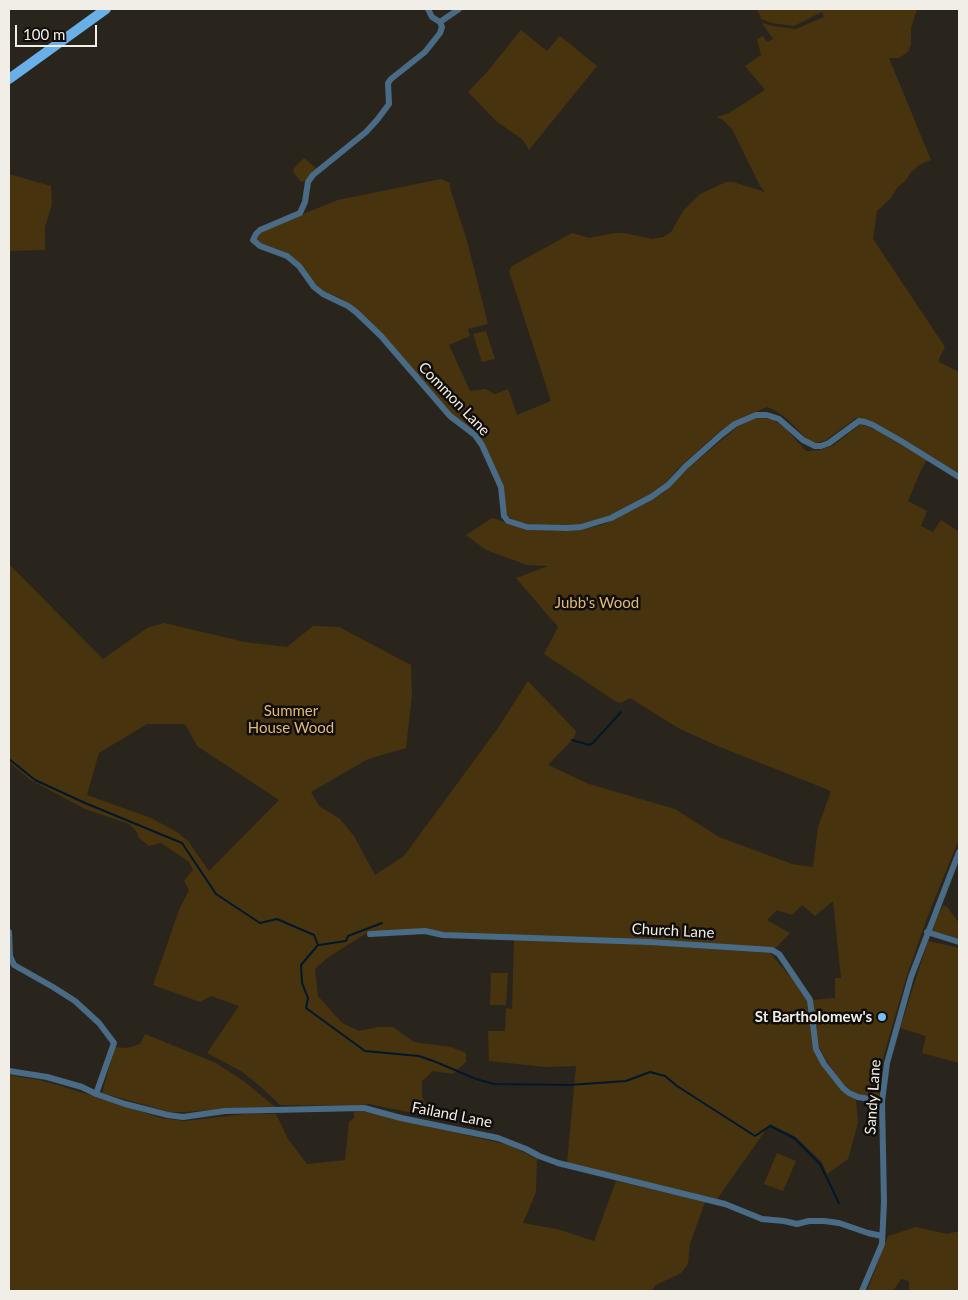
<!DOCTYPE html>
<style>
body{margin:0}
#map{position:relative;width:968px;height:1300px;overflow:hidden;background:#2a251c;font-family:Lato,sans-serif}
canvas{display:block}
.frame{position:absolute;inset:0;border:10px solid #f1ede7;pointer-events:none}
.scale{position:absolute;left:15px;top:25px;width:82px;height:22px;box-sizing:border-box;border:2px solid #f1ede7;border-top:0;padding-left:6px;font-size:15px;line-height:18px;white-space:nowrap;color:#f1ede7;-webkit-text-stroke:4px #110e0a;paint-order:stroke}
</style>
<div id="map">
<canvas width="968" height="1300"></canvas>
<div class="frame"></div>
<div class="scale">100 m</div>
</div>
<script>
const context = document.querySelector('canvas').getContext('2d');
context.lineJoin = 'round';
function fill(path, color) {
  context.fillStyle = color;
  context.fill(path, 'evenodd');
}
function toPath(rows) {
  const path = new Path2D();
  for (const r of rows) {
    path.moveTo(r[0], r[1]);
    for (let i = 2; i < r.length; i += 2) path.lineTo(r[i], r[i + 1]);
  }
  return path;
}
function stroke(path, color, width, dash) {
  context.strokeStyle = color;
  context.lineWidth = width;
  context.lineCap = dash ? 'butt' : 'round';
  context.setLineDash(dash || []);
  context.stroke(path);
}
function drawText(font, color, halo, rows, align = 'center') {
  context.font = font + ' Lato,sans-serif';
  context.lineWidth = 5;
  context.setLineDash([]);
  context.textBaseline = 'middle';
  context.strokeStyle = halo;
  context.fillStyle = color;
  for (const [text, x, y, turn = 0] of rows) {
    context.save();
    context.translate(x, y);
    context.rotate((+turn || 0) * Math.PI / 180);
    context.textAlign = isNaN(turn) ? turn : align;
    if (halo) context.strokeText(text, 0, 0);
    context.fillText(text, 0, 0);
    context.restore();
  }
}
const green = toPath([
 [757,9,917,9,911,28,911,45,908,52,899,58,889,58,931,160,921,164,911,172,906,180,897,188,891,198,877,211,873,239,945,347,939,359,939,362,959,372,959,473,875,423,856,418,826,440,817,443,809,441,786,418,776,411,767,407,737,420,721,430,684,463,665,483,648,495,610,515,587,523,571,525,528,524,514,520,506,515,506,505,478,434,446,410,367,320,340,298,324,291,313,283,290,255,280,250,261,244,257,241,257,238,260,233,278,224,338,200,441,179,450,183,450,188,467,241,488,324,468,329,470,336,449,345,470,391,485,389,495,394,508,389,517,415,551,401,509,271,512,266,572,233,589,238,615,233,624,233,652,239,663,237,671,232,683,211,700,194,726,182,733,182,765,192,760,186,732,129,723,120,716,117,729,113,765,90,745,66,761,55,757,39,763,36,767,42,773,39,762,23,773,26,796,29,824,17,822,12,794,26,772,23,761,19],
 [521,30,547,51,560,36,597,66,529,150,523,140,496,121,468,92,487,72],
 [304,158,317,169,306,180,301,182,293,172,294,168],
 [9,174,51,186,52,204,45,227,45,250,9,251],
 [486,331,495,359,482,362,473,334],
 [757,418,772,419,785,428,806,451,820,450,834,445,861,424,878,431,927,460,921,470,908,501,927,511,921,526,933,532,941,520,959,532,959,839,927,918,907,975,881,1065,879,1097,859,1094,850,1090,840,1080,826,1060,817,1043,813,1000,835,998,835,978,841,978,833,901,815,916,802,905,792,915,777,910,767,920,790,933,776,948,370,931,327,958,315,969,318,996,342,1023,359,1031,378,1027,393,1027,414,1042,451,1047,466,1053,466,1062,453,1074,433,1071,422,1081,422,1096,426,1105,418,1114,369,1104,355,1106,280,1105,261,1087,241,1071,207,1053,239,1006,211,996,200,1002,153,985,179,910,189,890,184,881,193,870,189,862,161,843,149,846,139,838,136,831,129,824,85,809,29,779,9,762,9,564,103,659,147,628,164,623,245,642,287,647,313,626,339,627,411,665,412,695,406,748,368,759,311,792,319,806,340,819,354,836,375,875,404,856,498,728,528,681,576,731,574,738,548,765,589,784,675,809,719,837,792,864,813,867,818,827,831,791,720,747,680,729,630,698,621,703,615,701,544,654,558,627,516,578,548,566,527,565,486,550,466,535,492,518,529,530,557,531,579,530,602,525,639,507,663,493,692,465,737,427,748,421],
 [147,724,185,724,197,746,279,800,209,871,188,841,177,832,151,818,87,795,99,753],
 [943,905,947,907,959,923,959,939,931,930],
 [514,940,635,944,770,953,795,982,808,1002,814,1049,856,1100,858,1123,848,1159,827,1174,822,1162,796,1137,770,1124,717,1199,567,1163,576,1066,545,1067,489,1061,488,1031,505,1031,506,1008,512,1009],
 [928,941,959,948,959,1063,922,1053,926,1036,900,1028],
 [491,973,508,973,506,1005,490,1005],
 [145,1034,216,1063,245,1082,275,1107,226,1109,185,1112,170,1112,102,1093,115,1047,127,1048,140,1044],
 [9,1075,39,1080,58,1085,161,1118,185,1121,246,1114,276,1114,288,1139,307,1164,345,1160,349,1122,354,1118,354,1112,367,1112,509,1145,537,1159,536,1192,523,1223,561,1230,594,1241,616,1181,705,1202,690,1244,688,1264,681,1273,656,1285,651,1291,9,1291],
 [777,1153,796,1161,783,1191,764,1184],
 [916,1227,947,1234,959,1231,959,1291,909,1291,909,1281,901,1279,893,1291,867,1291,888,1236]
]);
const stream = toPath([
 [572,740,589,745,593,743,621,712],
 [9,759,35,780,85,803,182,843,216,894,260,923,277,919,314,935,318,945,301,965,302,983,308,998,306,1008,365,1051,419,1056,436,1062,476,1079,494,1084,569,1085,626,1081,650,1072,665,1076,677,1086,755,1136,770,1126,794,1138,820,1164,839,1203],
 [319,945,346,941,348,936,382,923]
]);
const minor = toPath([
 [428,9,432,17,440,22],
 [440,22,442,27,440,33,425,52,391,79,388,83,389,104,377,120,366,132,313,175,308,182,305,202,300,213,260,230,256,234,253,240,260,246,287,256,299,266,314,287,323,294,348,306,356,312,381,336,450,416,475,435,482,445,501,487,504,516,508,521,527,527,567,528,581,527,611,518,651,497,668,485,686,466,722,434,735,424,756,415,767,415,779,419,803,440,815,446,821,446,829,443,859,421,865,422,873,425,901,441,959,477],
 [440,22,459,9],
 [9,932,10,956,14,965,53,987,75,1001,99,1023,114,1043,96,1094],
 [927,932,959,942],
 [370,934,425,931,443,935,649,942,772,950,779,954,810,1000,816,1049,824,1064,843,1088,849,1093,858,1097,882,1101],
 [9,1071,47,1077,82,1087,96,1094,125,1104,168,1115,183,1117,225,1111,364,1108,401,1118,498,1138,526,1149,539,1156,558,1163,725,1204,762,1219,784,1221,797,1224,809,1221,824,1221,839,1223,868,1233,882,1236],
 [862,1291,882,1244,884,1202,882,1101,887,1063,911,977,959,852]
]);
const primary = toPath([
 [9,79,106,9]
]);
const markers = [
 [882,1017,5,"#78bff7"]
];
const streetNames = [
 ["Common Lane",454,399,46],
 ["Church Lane",673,931,3],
 ["Sandy Lane",873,1097,-86],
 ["Failand Lane",452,1115,11]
];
const parkNames = [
 ["Jubb's Wood",597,603],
 ["Summer",291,711],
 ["House Wood",291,728]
];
const poiNames = [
 ["St Bartholomew's",872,1017]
];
fill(green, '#47330e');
stroke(stream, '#00182c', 2);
stroke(minor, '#4a6b86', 6);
stroke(primary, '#68b0e7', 10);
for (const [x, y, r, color] of markers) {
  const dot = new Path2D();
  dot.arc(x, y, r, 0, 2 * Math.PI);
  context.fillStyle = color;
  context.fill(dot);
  stroke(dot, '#110e0a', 2);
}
drawText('15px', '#f1ede7', '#110e0a', streetNames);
drawText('15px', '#e1b874', '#110e0a', parkNames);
drawText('bold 15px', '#f1ede7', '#110e0a', poiNames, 'right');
</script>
